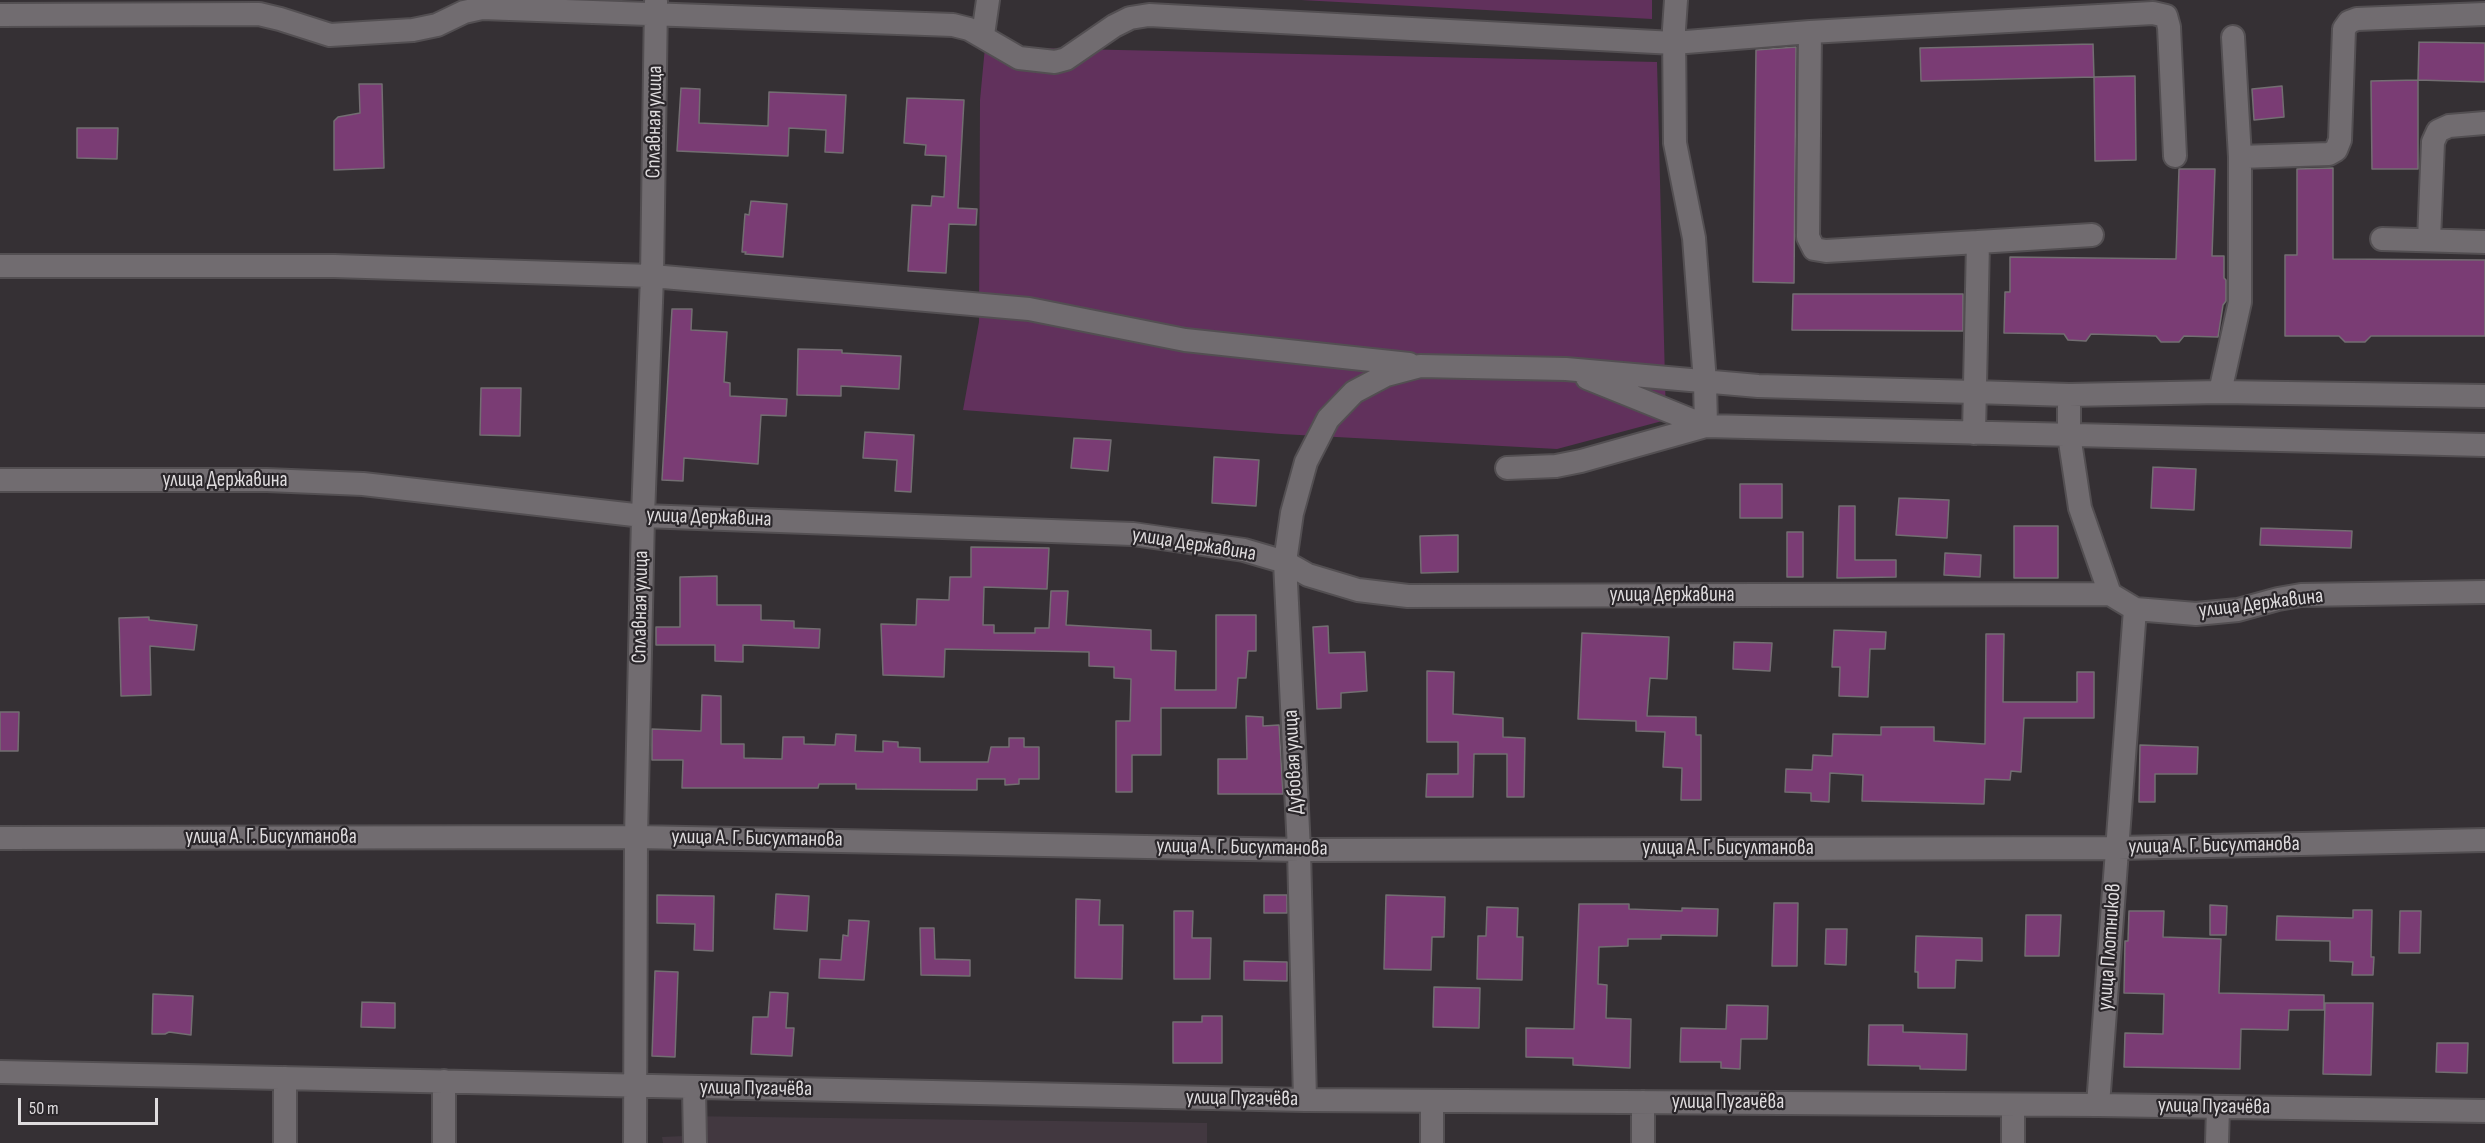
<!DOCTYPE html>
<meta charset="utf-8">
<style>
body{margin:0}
#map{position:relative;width:2485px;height:1143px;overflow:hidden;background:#353034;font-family:"Sofia Sans Condensed",sans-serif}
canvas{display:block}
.scale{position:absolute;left:18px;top:1098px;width:140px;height:27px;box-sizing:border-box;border:3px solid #dfdcde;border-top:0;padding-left:8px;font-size:18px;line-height:21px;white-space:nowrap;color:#dfdcde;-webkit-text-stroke:4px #2a262a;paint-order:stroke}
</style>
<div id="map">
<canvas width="2485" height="1143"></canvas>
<div class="scale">50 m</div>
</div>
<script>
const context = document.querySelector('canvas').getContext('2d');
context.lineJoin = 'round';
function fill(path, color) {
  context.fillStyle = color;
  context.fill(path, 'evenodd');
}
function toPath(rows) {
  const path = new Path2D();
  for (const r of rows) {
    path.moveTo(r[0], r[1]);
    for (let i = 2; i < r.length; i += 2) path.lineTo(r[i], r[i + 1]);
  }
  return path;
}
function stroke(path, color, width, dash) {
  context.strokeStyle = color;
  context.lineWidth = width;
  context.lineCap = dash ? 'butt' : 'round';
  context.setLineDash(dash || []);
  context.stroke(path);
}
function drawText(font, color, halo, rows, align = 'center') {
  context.font = font + ' "Sofia Sans Condensed",sans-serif';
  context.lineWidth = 4.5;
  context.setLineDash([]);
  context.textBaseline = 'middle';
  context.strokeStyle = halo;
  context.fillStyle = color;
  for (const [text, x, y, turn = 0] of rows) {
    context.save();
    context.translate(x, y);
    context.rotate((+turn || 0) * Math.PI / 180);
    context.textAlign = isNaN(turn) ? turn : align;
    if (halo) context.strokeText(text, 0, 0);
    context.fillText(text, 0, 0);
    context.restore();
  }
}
const built = toPath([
 [682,1116,1207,1123,1207,1143,663,1143,662,1137,684,1136]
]);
const green = toPath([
 [1301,0,1652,0,1652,19],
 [985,47,1657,62,1666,420,1557,449,1281,434,963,410,979,322,980,100]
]);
const building = toPath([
 [2419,42,2485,43,2485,82,2418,80,2419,42],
 [2093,44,2094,77,1921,81,1920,48,2093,44],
 [1796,47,1794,283,1753,282,1756,50,1796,47],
 [2135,76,2136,160,2095,161,2094,77,2135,76],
 [2418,80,2418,169,2372,169,2371,81,2418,80],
 [359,84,382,84,384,168,334,170,334,121,338,117,360,113,359,84],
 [2282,86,2284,117,2254,120,2252,89,2282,86],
 [681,88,700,89,699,123,768,126,769,92,846,95,843,153,825,152,826,130,789,128,788,156,677,151,681,88],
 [907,98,964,100,958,208,977,209,976,225,949,224,946,273,908,271,912,205,931,206,932,196,944,197,946,156,925,155,926,145,904,143,907,98],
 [77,128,118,128,117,159,77,158,77,128],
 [2333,168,2333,259,2485,260,2485,336,2371,336,2365,342,2345,342,2339,336,2285,336,2285,255,2297,255,2297,169,2333,168],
 [2179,169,2215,169,2212,256,2224,256,2224,278,2226,280,2226,301,2223,305,2218,337,2184,336,2179,342,2161,342,2156,336,2091,334,2086,341,2068,340,2064,334,2004,333,2005,292,2010,292,2010,257,2176,259,2179,169],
 [751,201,787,204,783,257,745,254,746,252,742,252,745,214,749,215,751,201],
 [1793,294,1963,294,1963,331,1792,330,1793,294],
 [672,309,692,309,691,330,727,332,724,382,730,383,730,396,787,399,786,416,761,415,758,464,684,458,683,481,662,480,672,309],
 [798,349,842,350,842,353,901,356,899,389,841,386,841,396,797,395,798,349],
 [481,388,521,388,520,436,480,435,481,388],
 [865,432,914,435,911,492,895,491,897,460,863,458,865,432],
 [1074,438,1111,440,1108,471,1071,468,1074,438],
 [1214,457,1259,460,1256,506,1212,503,1214,457],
 [2153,467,2196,469,2194,510,2151,508,2153,467],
 [1740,484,1782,484,1782,518,1740,518,1740,484],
 [1899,498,1949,500,1947,538,1896,535,1899,498],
 [1839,506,1855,506,1855,560,1896,560,1896,577,1837,578,1839,506],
 [2014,526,2058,526,2058,578,2014,578,2014,526],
 [2261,528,2352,531,2351,548,2260,545,2261,528],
 [1787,532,1803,532,1803,577,1787,577,1787,532],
 [1458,535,1458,572,1421,573,1420,536,1458,535],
 [971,547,1049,548,1047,589,984,587,983,625,994,625,994,633,1035,633,1035,628,1049,628,1051,591,1068,591,1066,625,1151,630,1151,650,1176,651,1175,690,1216,690,1216,615,1256,615,1256,651,1248,651,1246,678,1238,678,1236,708,1161,708,1161,755,1132,755,1132,792,1116,792,1116,721,1130,721,1131,679,1114,678,1114,667,1089,666,1089,652,945,649,944,677,883,675,881,624,916,625,917,599,949,600,950,577,971,577,971,547],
 [1945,553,1981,555,1980,577,1944,575,1945,553],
 [717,576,717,605,761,605,761,620,794,621,794,628,820,629,819,648,743,645,743,662,715,661,715,645,656,645,656,627,680,627,680,577,717,576],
 [149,617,149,620,197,625,194,650,150,646,151,695,121,696,119,618,149,617],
 [1328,626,1329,653,1365,652,1367,691,1341,693,1341,708,1317,709,1313,627,1328,626],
 [1834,630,1886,632,1885,649,1870,649,1868,697,1839,696,1840,667,1832,667,1834,630],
 [1582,633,1669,637,1667,679,1650,678,1647,716,1696,717,1696,735,1701,735,1701,800,1681,800,1682,768,1663,767,1665,732,1636,731,1636,721,1578,719,1582,633],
 [1986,634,2004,634,2003,702,2077,702,2077,672,2094,672,2094,718,2024,718,2021,772,2011,771,2010,780,1985,779,1984,804,1862,801,1863,775,1830,773,1829,802,1811,801,1811,793,1785,792,1786,769,1812,770,1813,755,1832,756,1833,734,1881,735,1881,727,1934,727,1934,741,1985,744,1986,634],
 [1734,642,1772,643,1770,671,1733,669,1734,642],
 [1427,671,1454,672,1453,714,1503,718,1503,737,1525,738,1524,797,1507,797,1507,754,1474,754,1473,797,1426,797,1427,774,1458,774,1458,742,1427,742,1427,671],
 [702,695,721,696,721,744,744,744,744,758,782,759,783,737,804,737,804,744,835,745,836,734,856,735,855,751,883,752,883,741,898,742,898,747,920,748,920,762,988,762,991,747,1009,747,1009,738,1024,738,1024,747,1039,747,1039,779,1019,779,1019,784,1005,785,1005,779,977,779,977,790,856,789,856,784,819,784,818,788,682,788,683,760,652,760,652,729,701,731,702,695],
 [0,712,19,712,18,751,0,751,0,712],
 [1246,716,1263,717,1263,726,1279,725,1283,794,1218,794,1218,759,1247,759,1246,716],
 [2140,745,2198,747,2197,774,2155,774,2155,802,2139,802,2140,745],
 [776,894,809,896,807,931,774,929,776,894],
 [657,895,714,896,713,951,694,950,695,924,657,923,657,895],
 [1264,895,1287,895,1287,913,1264,913,1264,895],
 [1386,895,1445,897,1444,937,1432,937,1431,970,1384,969,1386,895],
 [1076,899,1100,900,1099,925,1123,925,1122,979,1075,978,1076,899],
 [1774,903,1798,903,1797,966,1772,966,1774,903],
 [1579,904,1629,904,1629,909,1682,911,1682,908,1718,909,1717,936,1661,935,1661,939,1628,939,1628,946,1599,947,1598,984,1607,985,1606,1018,1631,1019,1630,1068,1573,1065,1573,1058,1526,1057,1526,1028,1574,1029,1579,904],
 [2210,905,2227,906,2226,935,2210,935,2210,905],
 [1487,907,1518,908,1517,937,1523,937,1522,980,1477,979,1478,936,1486,936,1487,907],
 [2353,910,2372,910,2371,957,2374,957,2373,975,2352,975,2353,962,2330,961,2330,941,2276,940,2277,916,2353,918,2353,910],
 [1174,911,1193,911,1192,938,1211,938,1210,979,1174,979,1174,911],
 [2129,911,2164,911,2163,937,2221,939,2219,993,2324,995,2324,1010,2289,1010,2288,1030,2241,1029,2240,1069,2124,1067,2125,1033,2163,1034,2164,994,2124,993,2125,941,2128,941,2129,911],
 [2400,911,2421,911,2420,953,2399,953,2400,911],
 [2026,915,2061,915,2059,956,2025,956,2026,915],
 [849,920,869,921,864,980,819,978,820,959,841,960,843,935,848,936,849,920],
 [920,928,934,928,935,959,970,960,970,976,921,975,920,928],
 [1826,929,1847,929,1846,965,1825,964,1826,929],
 [1916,936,1982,938,1982,961,1956,960,1955,988,1918,988,1918,972,1915,972,1916,936],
 [1244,961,1287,962,1287,981,1244,980,1244,961],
 [655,971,678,972,675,1057,652,1056,655,971],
 [1434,987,1480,988,1479,1028,1433,1027,1434,987],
 [770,992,788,993,786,1028,794,1028,792,1056,751,1054,753,1017,768,1017,770,992],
 [153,994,193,996,191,1035,169,1032,165,1034,152,1034,153,994],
 [362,1002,395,1003,395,1028,361,1027,362,1002],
 [2325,1003,2373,1003,2371,1075,2323,1074,2325,1003],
 [1727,1005,1768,1006,1767,1039,1741,1039,1740,1069,1721,1068,1721,1062,1680,1062,1681,1028,1726,1029,1727,1005],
 [1202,1016,1222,1016,1222,1063,1173,1063,1173,1022,1202,1022,1202,1016],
 [1869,1025,1903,1025,1903,1032,1967,1034,1966,1070,1920,1069,1920,1066,1868,1065,1869,1025],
 [2437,1043,2468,1043,2467,1073,2436,1072,2437,1043]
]);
const minor = toPath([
 [0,15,259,14,280,19,330,35,413,30,437,25,464,12,482,8,953,25,969,29,1019,58,1055,62,1066,59,1114,26,1130,18,1149,15,1674,43,1810,32,2153,13,2166,16,2169,27,2175,156],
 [1810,32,1808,237,1814,249,1826,251,1978,242,1974,433],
 [983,35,988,0],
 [2240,157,2329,154,2336,150,2340,140,2344,29,2349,22,2357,19,2485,14],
 [2382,239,2485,242],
 [2429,240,2433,142,2438,131,2449,126,2485,123],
 [1978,242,2092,235],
 [0,266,334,266,652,276,1029,309,1185,340,1409,364],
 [1587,378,1706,426,2485,445],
 [2220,392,2240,302,2240,157,2233,37],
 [2069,395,2069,435,2080,508,2110,594],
 [1507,468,1556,466,1581,461,1706,426,1705,382,1694,238,1675,143,1674,29,1676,0],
 [0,480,267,480,363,484,643,516,1133,534,1244,550,1285,562,1308,575,1358,590,1408,596,2110,594,2135,609,2196,614,2238,610,2278,599,2301,595,2485,592],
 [0,838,636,837,1299,850,2118,848,2485,840],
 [0,1072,1305,1100,2098,1105,2485,1111],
 [444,1081,444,1143],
 [694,1088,695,1143],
 [1305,1100,1299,850,1285,562,1292,513,1306,462,1328,419,1354,392,1386,375,1420,366,1566,369,1758,386,1974,392,2069,395,2220,392,2485,396],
 [1643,1102,1643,1143],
 [2098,1105,2135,609],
 [285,1143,285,1078],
 [635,1143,636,837,643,516,652,276,656,2],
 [1432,1143,1432,1101],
 [2013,1143,2013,1105],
 [2217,1143,2218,1107]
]);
const streetNames = [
 ["Сплавная улица",655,122,-89],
 ["улица Державина",225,481],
 ["улица Державина",709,518,2],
 ["улица Державина",1194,545,9],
 ["улица Державина",1672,596],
 ["улица Державина",2261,604,-7],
 ["Сплавная улица",641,607,-89],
 ["Дубовая улица",1294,762,-93],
 ["улица А. Г. Бисултанова",271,838],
 ["улица А. Г. Бисултанова",757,839,1],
 ["улица А. Г. Бисултанова",2214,846,-1],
 ["улица А. Г. Бисултанова",1242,848,1],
 ["улица А. Г. Бисултанова",1728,849],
 ["улица Плотников",2110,947,-86],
 ["улица Пугачёва",756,1089,1],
 ["улица Пугачёва",1242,1099,1],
 ["улица Пугачёва",1728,1103],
 ["улица Пугачёва",2214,1107,1]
];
fill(built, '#423840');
fill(green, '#61315c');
fill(building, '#7a3c74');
stroke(building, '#736e72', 1.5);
stroke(minor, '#534f52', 26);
stroke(minor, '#716c70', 22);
drawText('21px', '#dfdcde', '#2a262a', streetNames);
</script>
